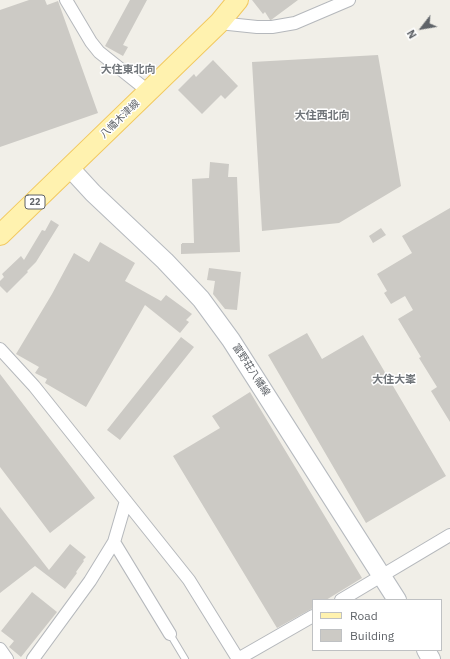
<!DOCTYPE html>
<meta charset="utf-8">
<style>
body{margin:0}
#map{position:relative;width:450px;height:659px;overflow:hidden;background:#f1efe8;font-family:"IBM Plex Sans",sans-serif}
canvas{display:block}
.legend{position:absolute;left:312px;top:599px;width:130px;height:52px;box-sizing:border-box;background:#fff;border:1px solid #bfc1c3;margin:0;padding:5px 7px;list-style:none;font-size:12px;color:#5f6368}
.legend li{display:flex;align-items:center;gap:8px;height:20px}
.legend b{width:20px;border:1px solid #bfc1c3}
.north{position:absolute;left:402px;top:8px;width:40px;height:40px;-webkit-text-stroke:3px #fff;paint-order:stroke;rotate:239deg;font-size:11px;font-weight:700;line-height:16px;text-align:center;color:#5f6368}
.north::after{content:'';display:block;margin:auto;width:14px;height:18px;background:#5f6368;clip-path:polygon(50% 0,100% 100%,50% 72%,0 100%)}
</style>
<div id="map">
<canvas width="450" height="659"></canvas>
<ul class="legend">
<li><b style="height:5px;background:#fff2af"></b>Road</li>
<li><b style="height:11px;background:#cccac5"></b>Building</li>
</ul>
<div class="north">N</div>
</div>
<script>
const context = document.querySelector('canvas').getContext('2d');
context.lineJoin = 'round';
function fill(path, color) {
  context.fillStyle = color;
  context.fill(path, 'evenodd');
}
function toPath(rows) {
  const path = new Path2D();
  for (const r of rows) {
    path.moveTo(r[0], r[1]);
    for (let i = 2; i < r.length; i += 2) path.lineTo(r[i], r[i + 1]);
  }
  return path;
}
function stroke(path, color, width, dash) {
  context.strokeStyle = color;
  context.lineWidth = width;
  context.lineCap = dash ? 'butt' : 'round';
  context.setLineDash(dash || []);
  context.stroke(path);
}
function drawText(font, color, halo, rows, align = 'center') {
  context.font = font + ' "IBM Plex Sans","Noto Sans JP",sans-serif';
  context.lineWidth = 3;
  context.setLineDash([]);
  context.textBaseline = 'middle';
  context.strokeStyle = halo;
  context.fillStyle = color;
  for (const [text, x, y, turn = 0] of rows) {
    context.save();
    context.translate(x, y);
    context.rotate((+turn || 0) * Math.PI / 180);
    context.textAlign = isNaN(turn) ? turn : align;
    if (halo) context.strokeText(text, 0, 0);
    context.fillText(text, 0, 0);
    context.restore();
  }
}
const building = toPath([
 [29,0,45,0,47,5,58,1,98,113,0,147,0,10],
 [130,0,147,0,123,45,128,47,123,56,105,46],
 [252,0,298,0,271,20,270,20,265,12,263,14],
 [378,55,401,186,339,223,262,231,252,62],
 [213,60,238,86,225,99,221,95,202,114,178,90,194,74,196,77],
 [210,162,229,164,228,177,237,177,240,252,181,254,181,244,182,244,182,243,194,243,192,179,209,178],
 [450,208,450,422,431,391,437,387,419,358,421,357,398,319,413,310,405,296,391,304,384,293,387,291,377,274,412,253,402,236],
 [51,220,59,225,36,262,27,271,28,272,7,293,0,286,0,281,4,277,2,274,21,256,24,260,42,230,45,231],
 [381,228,386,235,373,243,369,236],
 [100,242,135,263,125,281,161,301,166,295,192,314,186,320,189,322,180,333,145,305,86,407,45,383,47,379,35,373,39,367,16,354,52,294,74,253,89,262],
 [209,268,241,272,237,310,225,309,213,294,215,281,207,280],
 [307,333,322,359,363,335,446,476,366,523,268,355],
 [181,337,194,347,120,440,107,430],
 [0,374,95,498,50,533,0,467],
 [250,392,362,578,326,600,313,600,313,608,277,628,173,456,220,428,212,416],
 [0,507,49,570,70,544,86,557,83,560,84,561,76,572,77,573,65,589,35,566,0,593],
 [32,592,57,612,21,657,9,647,14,641,1,631]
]);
const service = toPath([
 [170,634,185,659]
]);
const minor = toPath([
 [66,0,91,42,99,52,148,91],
 [219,23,257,27,272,27,295,23,349,0],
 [0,349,34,386,189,580,238,659,313,616],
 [114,542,170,634],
 [341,600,450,535],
 [0,649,7,659],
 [33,659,90,581,114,542,126,501]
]);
const secondary = toPath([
 [70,168,93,193,165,261,201,299,231,340,397,600],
 [426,650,431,659]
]);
const primary = toPath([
 [0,235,219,23,238,0]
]);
const shields = [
 [35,202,20]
];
const shieldNames = [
 ["22",35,202]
];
const streetNames = [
 ["八幡木津線",120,119,-44],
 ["富野荘八幡線",251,370,57]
];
const neighbourhoodNames = [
 ["大住東北向",128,70],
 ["大住西北向",322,116],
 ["大住大峯",394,380]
];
fill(building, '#cccac5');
stroke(service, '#b5b8bc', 8);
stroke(minor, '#b5b8bc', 14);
stroke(secondary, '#b6babf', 20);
stroke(primary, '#f2c960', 22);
stroke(service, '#fff', 6);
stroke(minor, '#fff', 12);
stroke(secondary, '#fff', 18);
stroke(primary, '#fff2af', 20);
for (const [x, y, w] of shields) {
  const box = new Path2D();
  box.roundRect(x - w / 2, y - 7, w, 14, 3);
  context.fillStyle = '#fff';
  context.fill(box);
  stroke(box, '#5f6368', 1);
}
drawText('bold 9px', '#5f6368', null, shieldNames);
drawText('10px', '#5f6368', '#fff', streetNames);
drawText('bold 11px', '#70757a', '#fff', neighbourhoodNames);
</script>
